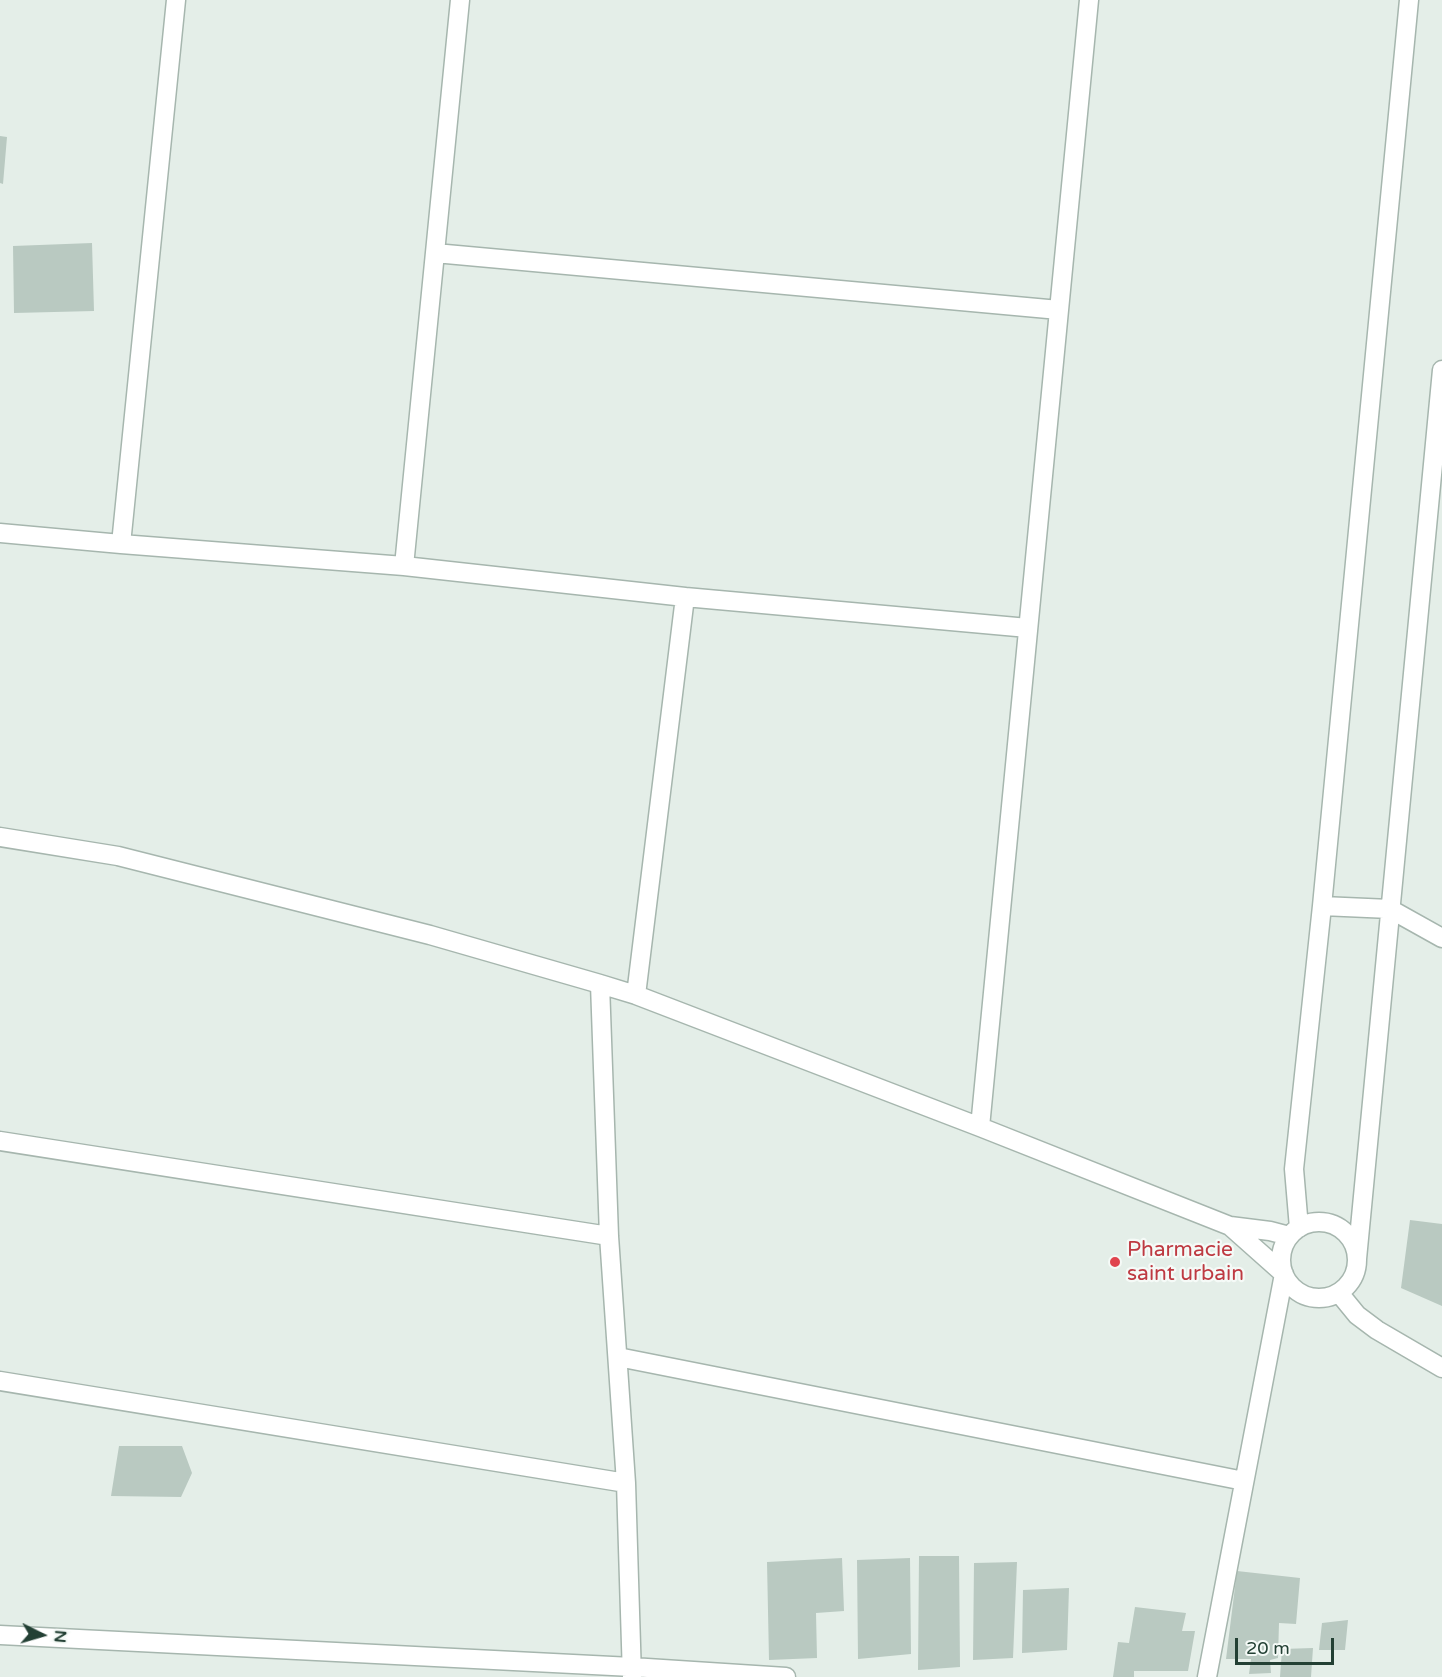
<!DOCTYPE html>
<style>
body{margin:0}
#map{position:relative;width:1442px;height:1677px;overflow:hidden;background:#e4eee8;font-family:"Varela Round",sans-serif}
canvas{display:block}
.north{position:absolute;left:12px;top:1605px;width:60px;height:60px;-webkit-text-stroke:4px #f5faf7;paint-order:stroke;rotate:95deg;font-size:16px;font-weight:700;line-height:24px;text-align:center;color:#234034}
.north::after{content:'';display:block;margin:auto;width:21px;height:27px;background:#234034;clip-path:polygon(50% 0,100% 100%,50% 72%,0 100%)}
.scale{position:absolute;left:1235px;top:1638px;width:99px;height:27px;box-sizing:border-box;border:3px solid #234034;border-top:0;padding-left:8px;font-size:18px;line-height:21px;white-space:nowrap;color:#234034;-webkit-text-stroke:4px #f5faf7;paint-order:stroke}
</style>
<div id="map">
<canvas width="1442" height="1677"></canvas>
<div class="north">N</div>
<div class="scale">20 m</div>
</div>
<script>
const context = document.querySelector('canvas').getContext('2d');
context.lineJoin = 'round';
function fill(path, color) {
  context.fillStyle = color;
  context.fill(path, 'evenodd');
}
function toPath(rows) {
  const path = new Path2D();
  for (const r of rows) {
    if (r.length === 3) {
      path.moveTo(r[0] + r[2], r[1]);
      path.arc(r[0], r[1], r[2], 0, 2 * Math.PI);
      continue;
    }
    path.moveTo(r[0], r[1]);
    for (let i = 2; i < r.length; i += 2) path.lineTo(r[i], r[i + 1]);
  }
  return path;
}
function stroke(path, color, width, dash) {
  context.strokeStyle = color;
  context.lineWidth = width;
  context.lineCap = dash ? 'butt' : 'round';
  context.setLineDash(dash || []);
  context.stroke(path);
}
function drawText(font, color, halo, rows, align = 'center') {
  context.font = font + ' "Varela Round",sans-serif';
  context.lineWidth = 4.5;
  context.setLineDash([]);
  context.textBaseline = 'middle';
  context.strokeStyle = halo;
  context.fillStyle = color;
  for (const [text, x, y, turn = 0] of rows) {
    context.save();
    context.translate(x, y);
    context.rotate((+turn || 0) * Math.PI / 180);
    context.textAlign = isNaN(turn) ? turn : align;
    if (halo) context.strokeText(text, 0, 0);
    context.fillText(text, 0, 0);
    context.restore();
  }
}
const building = toPath([
 [0,136,7,137,3,184,0,183],
 [92,243,94,311,14,313,13,246],
 [1410,1220,1442,1224,1442,1306,1401,1288],
 [119,1446,182,1446,192,1473,181,1497,111,1496],
 [919,1556,959,1556,960,1667,918,1670],
 [842,1558,844,1611,816,1613,817,1658,769,1660,767,1562],
 [910,1558,911,1654,858,1659,857,1560],
 [1017,1562,1013,1658,973,1660,974,1563],
 [1237,1571,1300,1578,1296,1624,1279,1623,1278,1658,1270,1660,1271,1673,1249,1674,1251,1659,1226,1659],
 [1069,1588,1067,1650,1022,1653,1023,1590],
 [1135,1607,1186,1613,1182,1631,1195,1631,1188,1671,1134,1671,1134,1677,1113,1677,1118,1642,1129,1643],
 [1348,1620,1345,1650,1319,1650,1322,1623],
 [1313,1648,1311,1677,1280,1677,1282,1649]
]);
const minor = toPath([
 [435,253,1059,310],
 [0,533,121,544,404,566,685,597,1028,628],
 [121,544,176,0],
 [404,566,460,0],
 [0,837,118,856,430,935,600,984,636,995,980,1127,1230,1226,1270,1231,1289,1236],
 [1322,906,1390,909,1442,938],
 [600,984,609,1236,626,1483,632,1677],
 [636,995,685,597],
 [980,1127,1089,0],
 [0,1141,609,1236],
 [1319,1260,38],
 [1299,1228,1294,1169,1322,906,1409,0],
 [1357,1259,1442,370],
 [1339,1293,1357,1315,1377,1330,1442,1368],
 [618,1357,1244,1481],
 [0,1381,626,1483],
 [0,1635,632,1667,786,1677],
 [1207,1677,1284,1274,1230,1226]
]);
const markers = [
 [1115,1262,6,"#e0444e"]
];
const healthNames = [
 ["Pharmacie",1127,1250],
 ["saint urbain",1127,1274]
];
fill(building, '#b9c9c1');
stroke(minor, '#a6b6ae', 21);
stroke(minor, '#fff', 18);
for (const [x, y, r, color] of markers) {
  const dot = new Path2D();
  dot.arc(x, y, r, 0, 2 * Math.PI);
  context.fillStyle = color;
  context.fill(dot);
  stroke(dot, '#f5faf7', 2);
}
drawText('21px', '#be3a42', '#f5faf7', healthNames, 'left');
</script>
